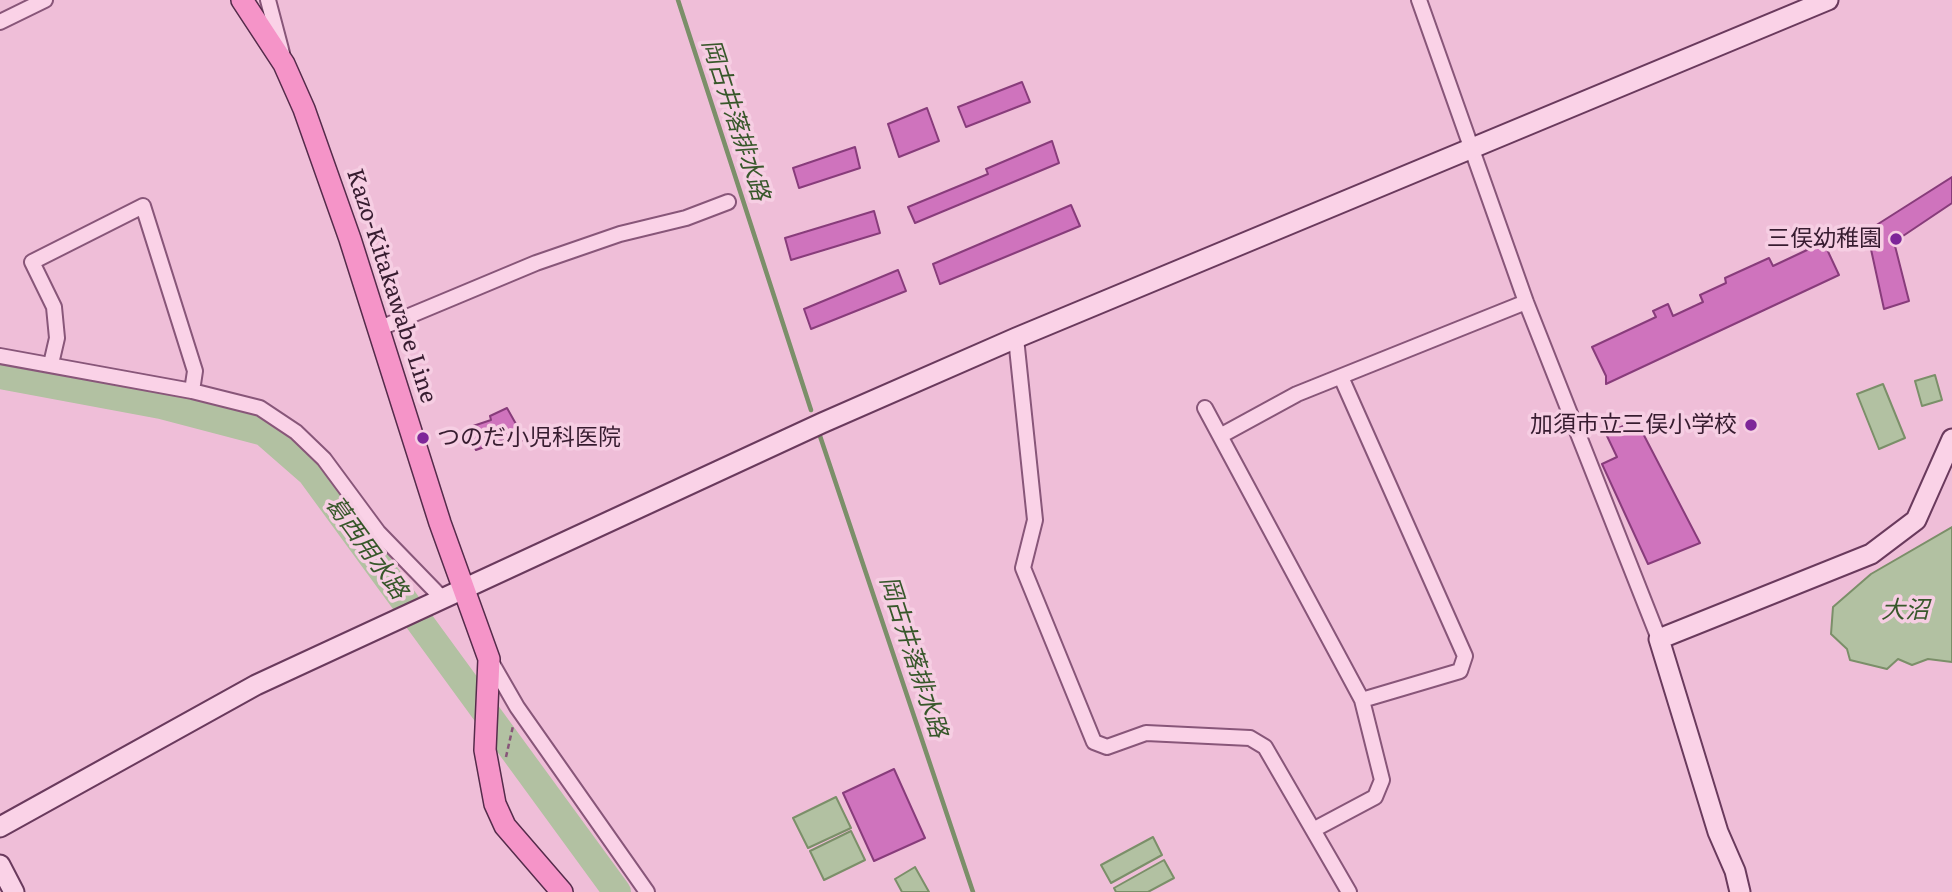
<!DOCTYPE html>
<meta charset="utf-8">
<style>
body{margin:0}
canvas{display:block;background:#efbed8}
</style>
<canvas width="1952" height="892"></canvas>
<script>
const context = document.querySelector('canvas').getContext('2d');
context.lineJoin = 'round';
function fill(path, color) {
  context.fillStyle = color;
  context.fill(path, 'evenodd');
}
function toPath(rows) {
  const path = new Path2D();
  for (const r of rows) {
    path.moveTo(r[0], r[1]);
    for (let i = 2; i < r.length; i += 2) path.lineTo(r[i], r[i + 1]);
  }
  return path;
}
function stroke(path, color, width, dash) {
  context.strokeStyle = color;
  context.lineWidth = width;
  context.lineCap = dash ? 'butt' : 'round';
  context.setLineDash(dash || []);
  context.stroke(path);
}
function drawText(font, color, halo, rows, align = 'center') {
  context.font = font + ' Literata,"Noto Sans JP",serif';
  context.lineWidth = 7;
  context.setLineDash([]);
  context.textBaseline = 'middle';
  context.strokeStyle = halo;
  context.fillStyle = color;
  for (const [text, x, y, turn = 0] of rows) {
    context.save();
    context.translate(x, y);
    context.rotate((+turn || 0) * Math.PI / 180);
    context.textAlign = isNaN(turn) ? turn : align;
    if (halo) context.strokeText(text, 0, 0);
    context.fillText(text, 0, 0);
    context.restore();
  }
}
const water = toPath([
 [1935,375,1942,400,1922,406,1915,381,1935,375],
 [1883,384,1905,438,1879,449,1857,394,1883,384],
 [1952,527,1952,662,1928,659,1912,665,1898,659,1887,669,1850,660,1847,649,1831,634,1833,607,1871,574,1952,527],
 [836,797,851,828,808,848,793,818,836,797],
 [851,831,865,860,824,880,810,851,851,831],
 [1153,837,1162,855,1111,883,1101,865,1153,837],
 [1164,860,1174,878,1148,892,1116,892,1114,888,1164,860],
 [915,867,929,892,902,892,895,879,915,867]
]);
const stream = toPath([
 [678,0,811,410],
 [819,433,973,892]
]);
const river = toPath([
 [0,375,161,405,264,432,311,473,617,892]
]);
const building = toPath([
 [1022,82,1030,102,966,127,958,107,1022,82],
 [927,108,939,141,899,157,888,124,927,108],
 [1052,141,1059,163,915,223,908,207,988,174,986,169,1052,141],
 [855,147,860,168,799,188,793,168,855,147],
 [1952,177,1952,203,1894,242,1909,301,1884,309,1867,231,1952,177],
 [1071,205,1080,226,940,284,933,264,1071,205],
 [874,211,880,233,791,260,785,238,874,211],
 [1816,238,1819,245,1824,243,1839,275,1606,384,1606,376,1592,347,1656,317,1653,311,1668,304,1673,316,1703,302,1700,295,1726,283,1725,278,1769,258,1773,266,1807,250,1804,244,1816,238],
 [898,270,906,291,811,329,804,309,898,270],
 [507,408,525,440,509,442,509,438,476,450,467,428,491,420,490,416,507,408],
 [1636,420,1700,543,1648,564,1602,464,1617,457,1606,434,1636,420],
 [894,769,925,838,874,861,843,793,894,769]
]);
const path = toPath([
 [506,757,513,726]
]);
const street = toPath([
 [268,0,282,53],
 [1419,0,1526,302,1659,639],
 [0,22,45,0],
 [378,329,536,263,620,234,686,218,728,202],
 [1016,338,1035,520,1023,568,1094,742,1107,747,1146,733,1250,738,1265,747,1349,892],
 [0,356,192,391,260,408,296,432,324,459,378,532,442,598],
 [51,364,57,338,54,307,32,262,143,206,195,371,192,391],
 [1341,377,1465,656,1460,671,1362,700],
 [1205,408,1362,700,1382,780,1375,797,1313,830],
 [1220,436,1297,394,1526,302],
 [490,660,517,707,647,892]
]);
const secondary = toPath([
 [0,827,256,685,822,423,1016,338,1828,0],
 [0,865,14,892],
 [1740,892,1735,871,1718,832,1659,639,1871,554,1916,520,1952,439]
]);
const primary = toPath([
 [242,0,284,64,304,109,350,239,440,523,489,659,485,750,495,804,505,826,562,892]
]);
const markers = [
 [1896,239,7,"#7e2599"],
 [1751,425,7,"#7e2599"],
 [423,438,7,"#7e2599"]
];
const poiNames = [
 ["三俣幼稚園",1882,239],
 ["加須市立三俣小学校",1737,425],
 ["つのだ小児科医院",437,438,"left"]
];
const streetNames = [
 ["Kazo-Kitakawabe Line",391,286,72]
];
const waterNames = [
 ["岡古井落排水路",735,120,72],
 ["葛西用水路",366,548,54],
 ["大沼",1905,611],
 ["岡古井落排水路",913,657,72]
];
fill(water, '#b2c1a2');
stroke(water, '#7b8f69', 2);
stroke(stream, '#7b8f69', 4.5);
stroke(river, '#b2c1a2', 28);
fill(building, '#cf73bd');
stroke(building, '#883c7b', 2);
stroke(street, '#885679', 18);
stroke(secondary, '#6a3a5d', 23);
stroke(primary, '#552b4b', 24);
stroke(path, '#885679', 2.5, [5, 3.5]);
stroke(street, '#fad2e7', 14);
stroke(secondary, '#fad2e7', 19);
stroke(primary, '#f594c8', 21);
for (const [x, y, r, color] of markers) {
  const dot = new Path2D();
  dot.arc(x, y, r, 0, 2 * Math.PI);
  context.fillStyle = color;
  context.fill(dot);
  stroke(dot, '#f6cee3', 2.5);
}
drawText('23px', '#371c30', '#f6cee3', poiNames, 'right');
drawText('23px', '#371c30', '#f6cee3', streetNames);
drawText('italic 24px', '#37572a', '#f6cee3', waterNames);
</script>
